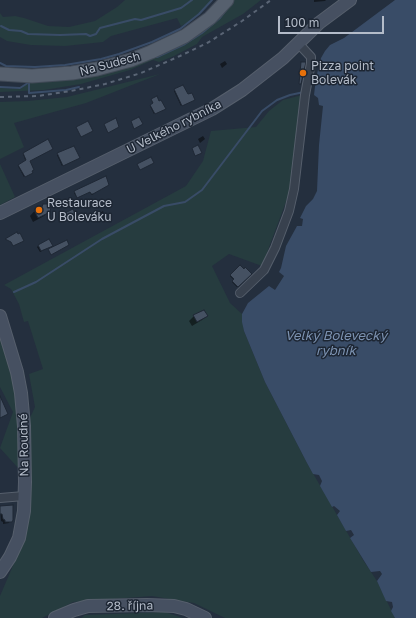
<!DOCTYPE html>
<meta charset="utf-8">
<style>
body{margin:0}
#map{position:relative;width:416px;height:618px;overflow:hidden;background:#242f3e;font-family:"Golos Text",sans-serif}
canvas{display:block}
.scale{position:absolute;left:278px;top:16px;width:106px;height:18px;box-sizing:border-box;border:2px solid #b4bcc9;border-top:0;padding-left:5px;font-size:12px;line-height:14px;white-space:nowrap;color:#b4bcc9;-webkit-text-stroke:3px #1d2633;paint-order:stroke}
</style>
<div id="map">
<canvas width="416" height="618"></canvas>
<div class="scale">100 m</div>
</div>
<script>
const context = document.querySelector('canvas').getContext('2d');
context.lineJoin = 'round';
function fill(path, color) {
  context.fillStyle = color;
  context.fill(path, 'evenodd');
}
function toPath(rows) {
  const path = new Path2D();
  for (const r of rows) {
    path.moveTo(r[0], r[1]);
    for (let i = 2; i < r.length; i += 2) path.lineTo(r[i], r[i + 1]);
  }
  return path;
}
function stroke(path, color, width, dash) {
  context.strokeStyle = color;
  context.lineWidth = width;
  context.lineCap = dash ? 'butt' : 'round';
  context.setLineDash(dash || []);
  context.stroke(path);
}
function drawText(font, color, halo, rows, align = 'center') {
  context.font = font + ' "Golos Text",sans-serif';
  context.lineWidth = 3;
  context.setLineDash([]);
  context.textBaseline = 'middle';
  context.strokeStyle = halo;
  context.fillStyle = color;
  for (const [text, x, y, turn = 0] of rows) {
    context.save();
    context.translate(x, y);
    context.rotate((+turn || 0) * Math.PI / 180);
    context.textAlign = isNaN(turn) ? turn : align;
    if (halo) context.strokeText(text, 0, 0);
    context.fillText(text, 0, 0);
    context.restore();
  }
}
const green = toPath([
 [125,0,211,0,206,8,193,20,181,26,177,18,111,36,103,42,65,46,31,45,7,41,0,37,0,13,3,17,15,16,24,18,48,26,69,27,95,21,117,7],
 [232,0,261,0,243,14,202,37,197,44,174,56,159,62,153,60,130,70,81,84,44,90,0,92,0,88,20,89,30,82,80,79,116,71,154,58],
 [160,74,86,103,14,123,24,147,0,159,0,102,28,101,67,97],
 [302,95,290,191,262,266,229,254,212,266,230,303,242,314,244,331,265,382,307,463,363,560,377,581,395,618,225,618,194,603,152,596,73,602,42,618,0,618,0,596,24,540,29,420,35,407,29,374,43,369,28,321,24,322,19,304,11,289,4,285,186,186,203,161,211,131,256,127,269,111,283,100],
 [0,164,15,197,0,205],
 [0,332,15,383,19,408,19,469,0,448,13,412,0,387],
 [165,612,183,618,81,618,85,615]
]);
const water = toPath([
 [395,0,416,0,416,618,395,618,391,611,393,607,392,602,386,601,377,581,382,574,380,571,371,572,350,538,354,535,351,530,346,531,337,515,340,511,334,506,332,507,320,486,322,481,319,475,313,474,307,463,265,382,244,331,242,322,242,314,248,303,269,286,275,290,284,276,279,272,281,268,286,246,297,226,302,226,303,219,300,218,306,206,313,199,317,191,319,145,323,106,319,105,318,98,314,95,316,78,321,58,325,51,330,45,344,38]
]);
const shadow = toPath([
 [314,0,326,0,325,1,314,2],
 [225,61,227,64,222,68,220,64],
 [174,90,188,96,193,100,181,106,174,91],
 [152,100,164,110,154,114,150,106,153,105],
 [203,136,205,139,200,143,198,139],
 [63,151,78,159,62,166,57,155],
 [23,153,29,161,32,170,31,174,24,177,18,166,26,162,23,154],
 [99,190,92,195,89,192,77,198,74,193],
 [43,205,49,211,44,216,33,222,30,216,37,208,39,209],
 [103,211,105,216,98,220,96,216],
 [38,246,50,247,40,252,37,247],
 [240,266,250,274,237,287,232,282,234,280,230,276],
 [194,316,207,316,202,320,192,326,189,321],
 [0,507,11,520,9,523,3,524,3,522,1,521]
]);
const stream = toPath([
 [1,26,9,30,21,31,28,34,60,35,86,34,90,36,96,34,100,28,135,19,141,20,181,8,192,0],
 [154,57,157,57,185,44,202,33,220,18,227,9],
 [0,63,6,66,35,67,65,65,101,59,119,54,152,42,180,29,199,14,212,0],
 [29,82,29,93,66,90,79,87],
 [0,87,20,88,31,81],
 [14,292,36,282,102,239,164,206,185,202,202,190,262,111,277,100,290,95,304,92]
]);
const building = toPath([
 [301,62,306,62,301,84,299,84,301,62],
 [183,85,188,94,192,93,195,100,182,106,174,89,183,85],
 [157,96,159,101,161,100,166,109,155,114,150,105,153,103,151,99,157,96],
 [139,117,143,124,134,129,131,121,139,117],
 [116,118,119,127,108,133,104,124,116,118],
 [88,121,93,131,81,137,76,127,88,121],
 [48,139,53,149,30,161,34,170,32,171,33,173,25,177,18,165,26,160,23,153,48,139],
 [198,145,202,153,195,156,192,148,198,145],
 [74,146,80,158,63,166,57,153,74,146],
 [151,157,154,163,140,170,137,164,151,157],
 [106,176,109,185,93,194,91,194,90,192,77,198,74,191,106,176],
 [43,204,47,204,51,207,50,212,38,218,34,210,37,207,41,209,43,204],
 [73,209,77,217,69,221,65,213,73,209],
 [17,232,18,234,20,233,24,241,13,246,11,242,5,239,17,232],
 [49,239,53,246,41,251,38,245,49,239],
 [67,240,69,245,51,255,48,249,67,240],
 [240,265,244,269,245,267,252,274,238,287,232,281,234,279,230,275,240,265],
 [204,310,208,316,197,322,193,315,204,310],
 [0,396,8,414,0,418,0,396],
 [13,505,13,520,12,522,5,522,5,520,3,519,2,514,0,514,0,506,13,505]
]);
const street = toPath([
 [240,293,264,270,275,248,289,211,294,189,305,95,311,63,311,57,298,43],
 [0,498,24,496]
]);
const secondary = toPath([
 [0,213,212,109,242,90,283,58,319,23,350,0],
 [0,316,17,372,21,393,24,426,25,482,24,511,19,538,10,557,0,572],
 [55,618,74,610,88,606,147,605,174,606,186,609,205,618]
]);
const primary = toPath([
 [0,74,32,76,72,73,97,69,131,60,151,52,185,36,210,18,227,0]
]);
const rail = toPath([
 [0,97,38,96,71,91,105,84,141,73,180,56,209,42,242,21,271,0]
]);
const markers = [
 [303,73,4,"#e8710a"],
 [39,210,4,"#e8710a"]
];
const streetNames = [
 ["Na Sudech",110,64,-15],
 ["U Velkého rybníka",174,127,-27],
 ["Na Roudné",24,445,-91],
 ["28. října",130,606,-1]
];
const poiNames = [
 ["Pizza point",311,66],
 ["Bolevák",311,80],
 ["Restaurace",47,203],
 ["U Boleváku",47,217]
];
const waterNames = [
 ["Velký Bolevecký",336,336],
 ["rybník",336,351]
];
fill(green, '#263c3f');
fill(water, '#394c67');
fill(shadow, '#0007');
stroke(stream, '#394c67', 2);
fill(building, '#455162');
stroke(building, '#1f2835', 1);
stroke(street, '#565f6c', 10);
stroke(secondary, '#565f6c', 14);
stroke(primary, '#414a57', 15);
stroke(street, '#38414e', 8);
stroke(secondary, '#465061', 12);
stroke(primary, '#56606e', 13);
stroke(rail, '#5a6575', 2, [4, 4]);
for (const [x, y, r, color] of markers) {
  const dot = new Path2D();
  dot.arc(x, y, r, 0, 2 * Math.PI);
  context.fillStyle = color;
  context.fill(dot);
  stroke(dot, '#1d2633', 1.5);
}
drawText('12px', '#b4bcc9', '#1d2633', streetNames);
drawText('12px', '#b4bcc9', '#1d2633', poiNames, 'left');
drawText('italic 13px', '#7c92b1', '#1d2633', waterNames);
</script>
